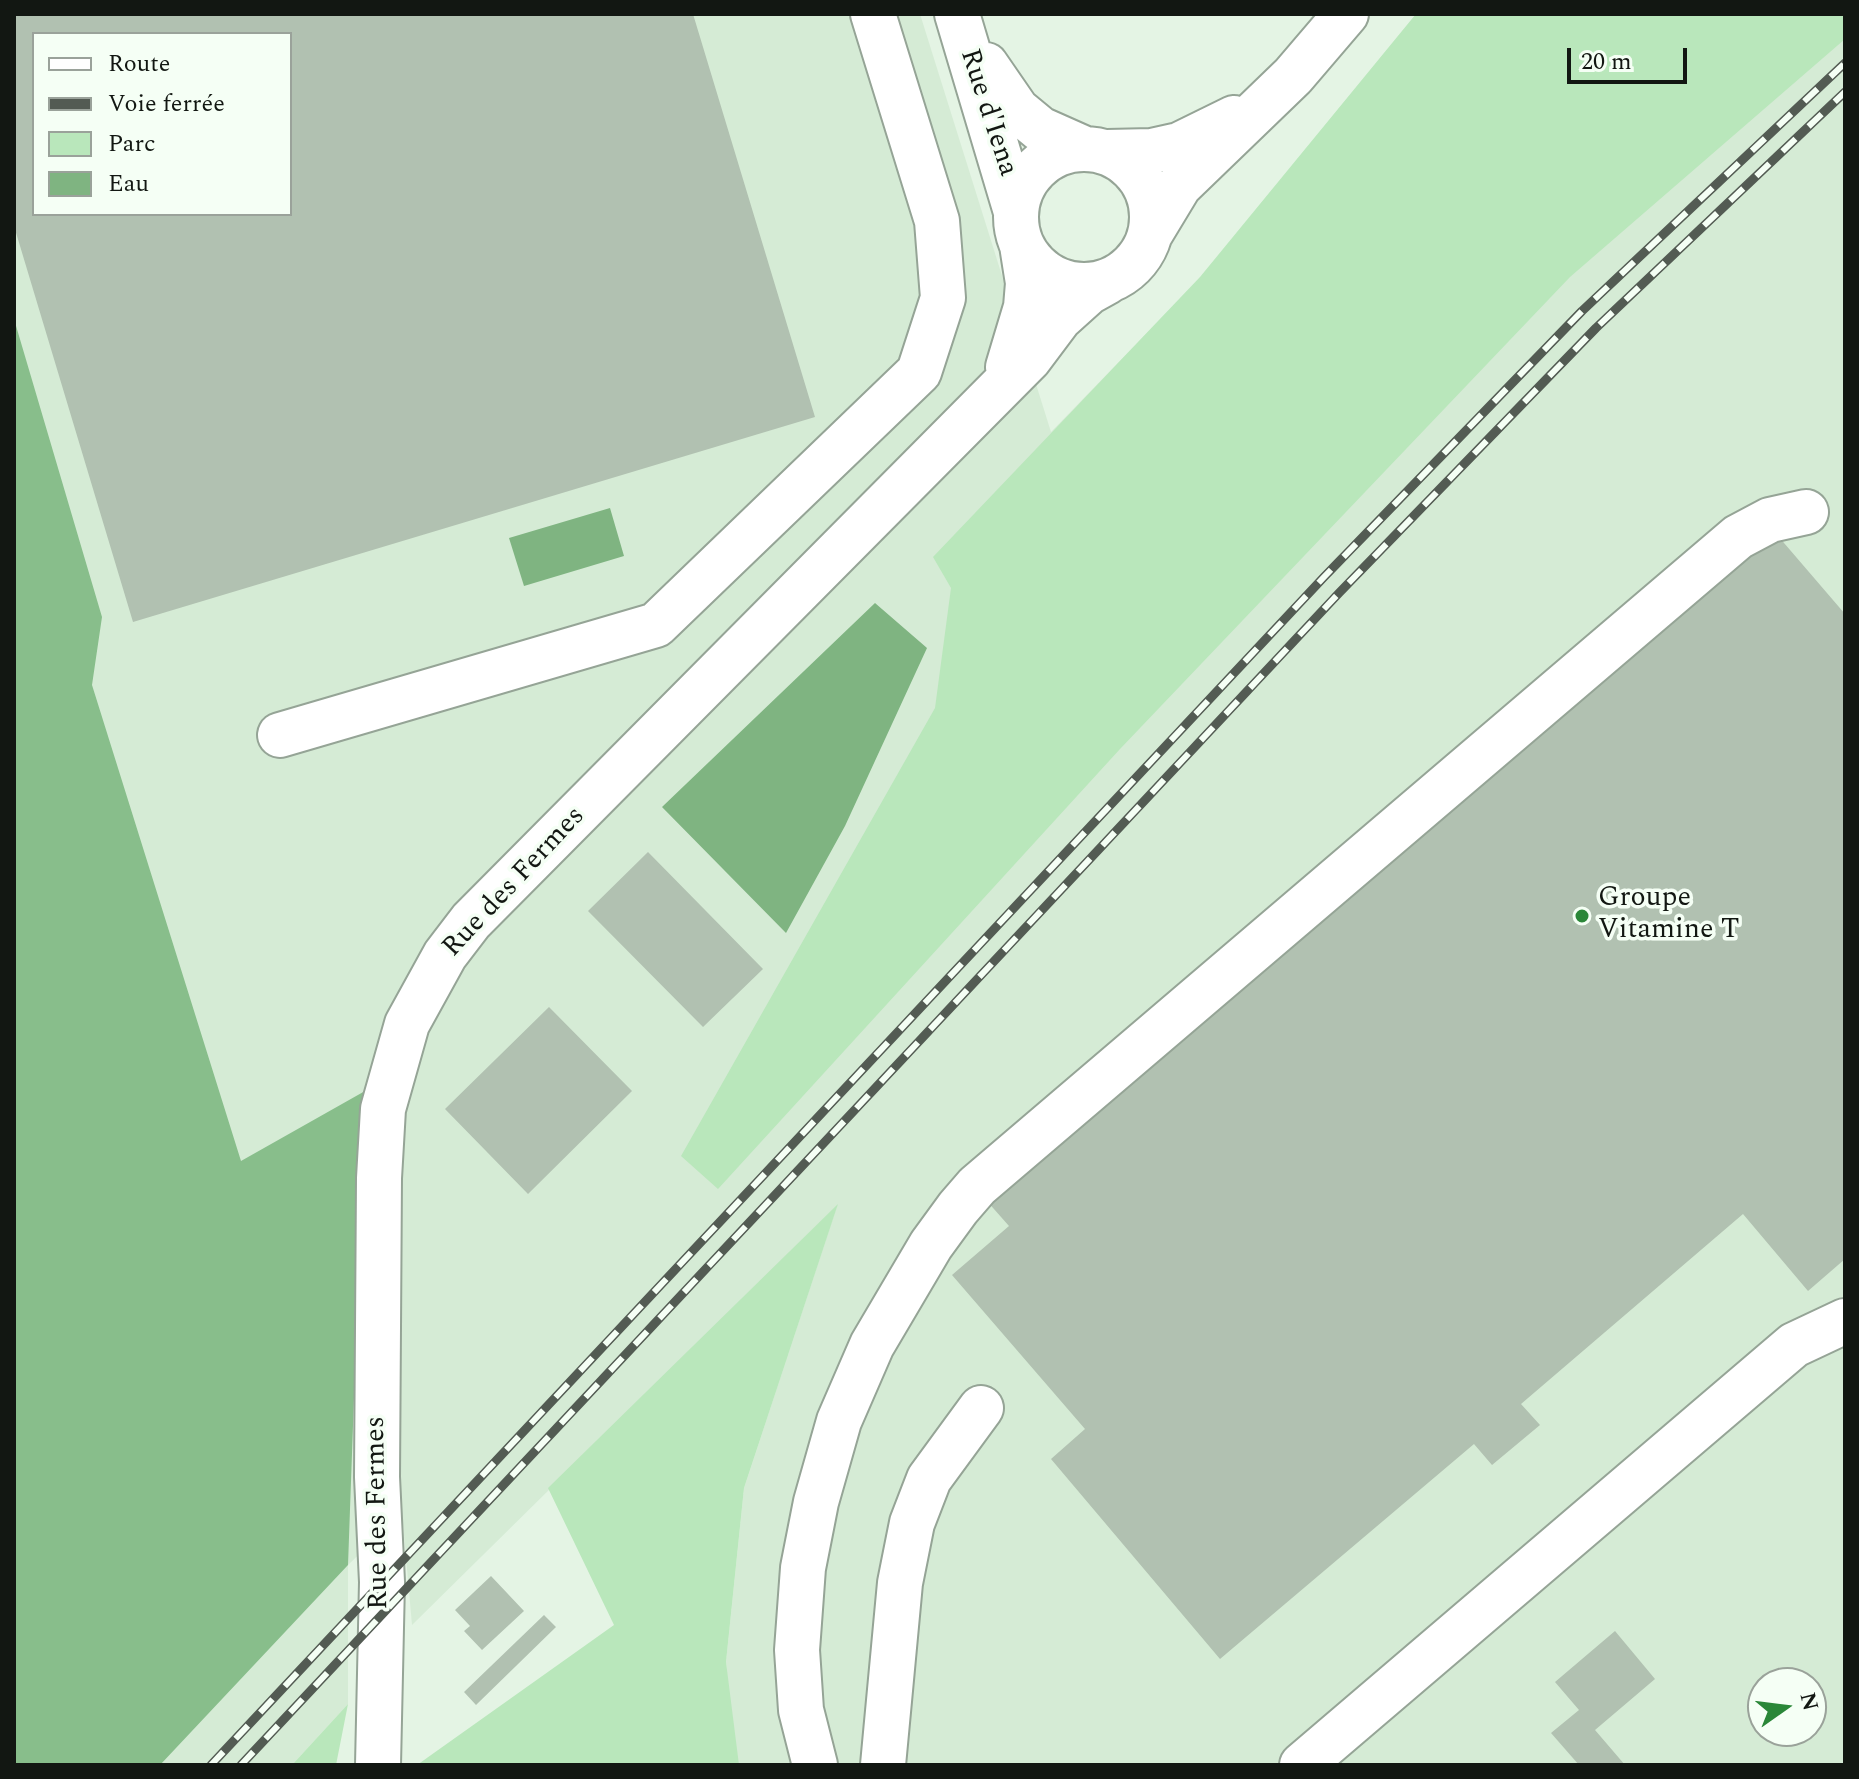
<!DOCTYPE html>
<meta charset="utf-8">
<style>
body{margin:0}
#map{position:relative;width:1859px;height:1779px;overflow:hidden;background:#e4f4e4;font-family:Spectral,serif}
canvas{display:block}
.frame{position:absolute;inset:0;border:16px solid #121712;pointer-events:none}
.legend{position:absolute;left:32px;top:32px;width:260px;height:184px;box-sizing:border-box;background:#f5fff5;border:2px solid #9aa29a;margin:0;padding:10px 14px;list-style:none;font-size:24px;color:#121712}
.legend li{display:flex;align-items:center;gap:16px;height:40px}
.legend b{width:40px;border:2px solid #9aa29a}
.north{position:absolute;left:1747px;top:1667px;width:80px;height:80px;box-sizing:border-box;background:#f5fff5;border:2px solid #9aa29a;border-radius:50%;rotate:76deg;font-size:22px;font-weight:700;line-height:32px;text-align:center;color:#121712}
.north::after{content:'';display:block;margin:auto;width:28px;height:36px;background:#2a8738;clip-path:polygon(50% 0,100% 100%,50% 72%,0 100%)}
.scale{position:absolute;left:1567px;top:48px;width:120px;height:36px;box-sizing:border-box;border:4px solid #121712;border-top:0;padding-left:10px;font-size:24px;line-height:28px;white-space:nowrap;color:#121712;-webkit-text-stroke:6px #f5fff5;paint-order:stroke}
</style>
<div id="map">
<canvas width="1859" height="1779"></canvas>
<div class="frame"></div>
<ul class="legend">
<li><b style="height:10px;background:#fff"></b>Route</li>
<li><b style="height:10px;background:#535b53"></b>Voie ferrée</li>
<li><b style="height:22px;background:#b9e7bb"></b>Parc</li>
<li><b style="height:22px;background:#7fb481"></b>Eau</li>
</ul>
<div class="north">N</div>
<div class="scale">20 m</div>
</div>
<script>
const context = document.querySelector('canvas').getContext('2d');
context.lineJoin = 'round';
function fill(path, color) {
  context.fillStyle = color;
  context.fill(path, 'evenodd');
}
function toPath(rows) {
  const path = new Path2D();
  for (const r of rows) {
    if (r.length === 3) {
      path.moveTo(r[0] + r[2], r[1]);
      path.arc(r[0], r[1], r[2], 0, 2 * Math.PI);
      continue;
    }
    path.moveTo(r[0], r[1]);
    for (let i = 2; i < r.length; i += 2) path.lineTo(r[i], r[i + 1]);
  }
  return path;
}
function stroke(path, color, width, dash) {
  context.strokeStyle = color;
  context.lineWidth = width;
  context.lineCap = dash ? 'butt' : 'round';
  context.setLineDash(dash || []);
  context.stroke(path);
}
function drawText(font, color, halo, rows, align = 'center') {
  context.font = font + ' Spectral,serif';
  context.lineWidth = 7;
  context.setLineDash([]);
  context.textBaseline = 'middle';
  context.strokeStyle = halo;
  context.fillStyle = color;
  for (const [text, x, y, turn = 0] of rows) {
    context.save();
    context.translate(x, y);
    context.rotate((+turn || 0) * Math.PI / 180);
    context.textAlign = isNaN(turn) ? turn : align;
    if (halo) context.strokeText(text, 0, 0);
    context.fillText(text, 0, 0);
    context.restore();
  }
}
const built = toPath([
 [14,14,920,14,1051,432,1201,277,1416,14,1845,14,1845,1765,734,1765,726,1662,744,1488,837,1206,412,1625,402,1513,348,1565,348,1704,292,1765,14,1765],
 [34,34,290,34,290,214,34,214],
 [1763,1683,1811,1683,1811,1731,1763,1731]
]);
const green = toPath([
 [1416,14,1845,14,1845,39,1570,277,1120,749,718,1189,681,1156,935,708,951,588,933,557,1200,277],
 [838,1204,744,1488,726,1662,739,1765,417,1765,614,1625,548,1488],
 [348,1704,336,1765,292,1765]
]);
const forest = toPath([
 [14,319,102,617,92,685,241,1161,365,1091,348,1565,160,1765,14,1765]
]);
const water = toPath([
 [610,508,624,556,524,586,509,538],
 [875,603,927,648,845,826,786,933,662,807]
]);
const building = toPath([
 [14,14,693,14,815,417,133,622,14,226],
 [34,34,290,34,290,214,34,214],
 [1772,529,1845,614,1845,1259,1808,1291,1743,1214,1521,1404,1540,1425,1492,1465,1474,1444,1220,1659,1051,1459,1085,1429,952,1275,1009,1226,986,1200],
 [648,852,763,969,703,1027,588,911],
 [549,1007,632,1091,528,1194,445,1109],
 [491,1576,524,1611,482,1650,464,1631,470,1626,455,1610],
 [544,1615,556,1627,476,1705,464,1692],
 [1615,1631,1655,1679,1595,1730,1625,1765,1579,1765,1551,1733,1579,1710,1555,1682]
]);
const minor = toPath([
 [957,14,1016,212],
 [986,65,1017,110,1040,129,1085,149],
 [1084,217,68],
 [1107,152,1152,151,1179,145,1234,118],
 [1150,234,1179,186,1293,76,1346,14],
 [1008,367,1026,307,1028,283,1022,245],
 [280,735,656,625,919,372,943,298,937,221,873,14],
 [378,1765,382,1582,377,1477,379,1178,383,1109,407,1024,445,955,471,921,1029,359,1059,319,1089,292,1107,282],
 [815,1765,801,1710,797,1650,803,1568,816,1502,839,1421,872,1345,931,1245,958,1208,977,1186,1738,537,1770,520,1806,512],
 [883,1765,900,1583,912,1523,929,1479,981,1408],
 [1302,1765,1794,1345,1845,1321]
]);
const rail = toPath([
 [211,1765,1324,577,1582,311,1845,63],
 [241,1765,1339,593,1596,328,1845,92]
]);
const markers = [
 [1582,916,8,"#2a8738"]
];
const streetNames = [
 ["Rue d'Iena",987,113,72],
 ["Rue des Fermes",515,883,-47],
 ["Rue des Fermes",379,1513,-91]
];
const poiNames = [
 ["Groupe",1598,900],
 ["Vitamine T",1598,932]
];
fill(built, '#d5ebd5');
fill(green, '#b9e7bb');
fill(forest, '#88be8b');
fill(water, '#7fb481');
fill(building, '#b1c1b1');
stroke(minor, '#95a496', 48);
stroke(minor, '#fff', 44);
stroke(rail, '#535b53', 9);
stroke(rail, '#f5fff5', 6, [18]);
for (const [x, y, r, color] of markers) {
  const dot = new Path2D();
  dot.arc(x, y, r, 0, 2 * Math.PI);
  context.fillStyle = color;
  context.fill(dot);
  stroke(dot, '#f5fff5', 3);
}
drawText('28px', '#121712', '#f5fff5', streetNames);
drawText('28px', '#121712', '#f5fff5', poiNames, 'left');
</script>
